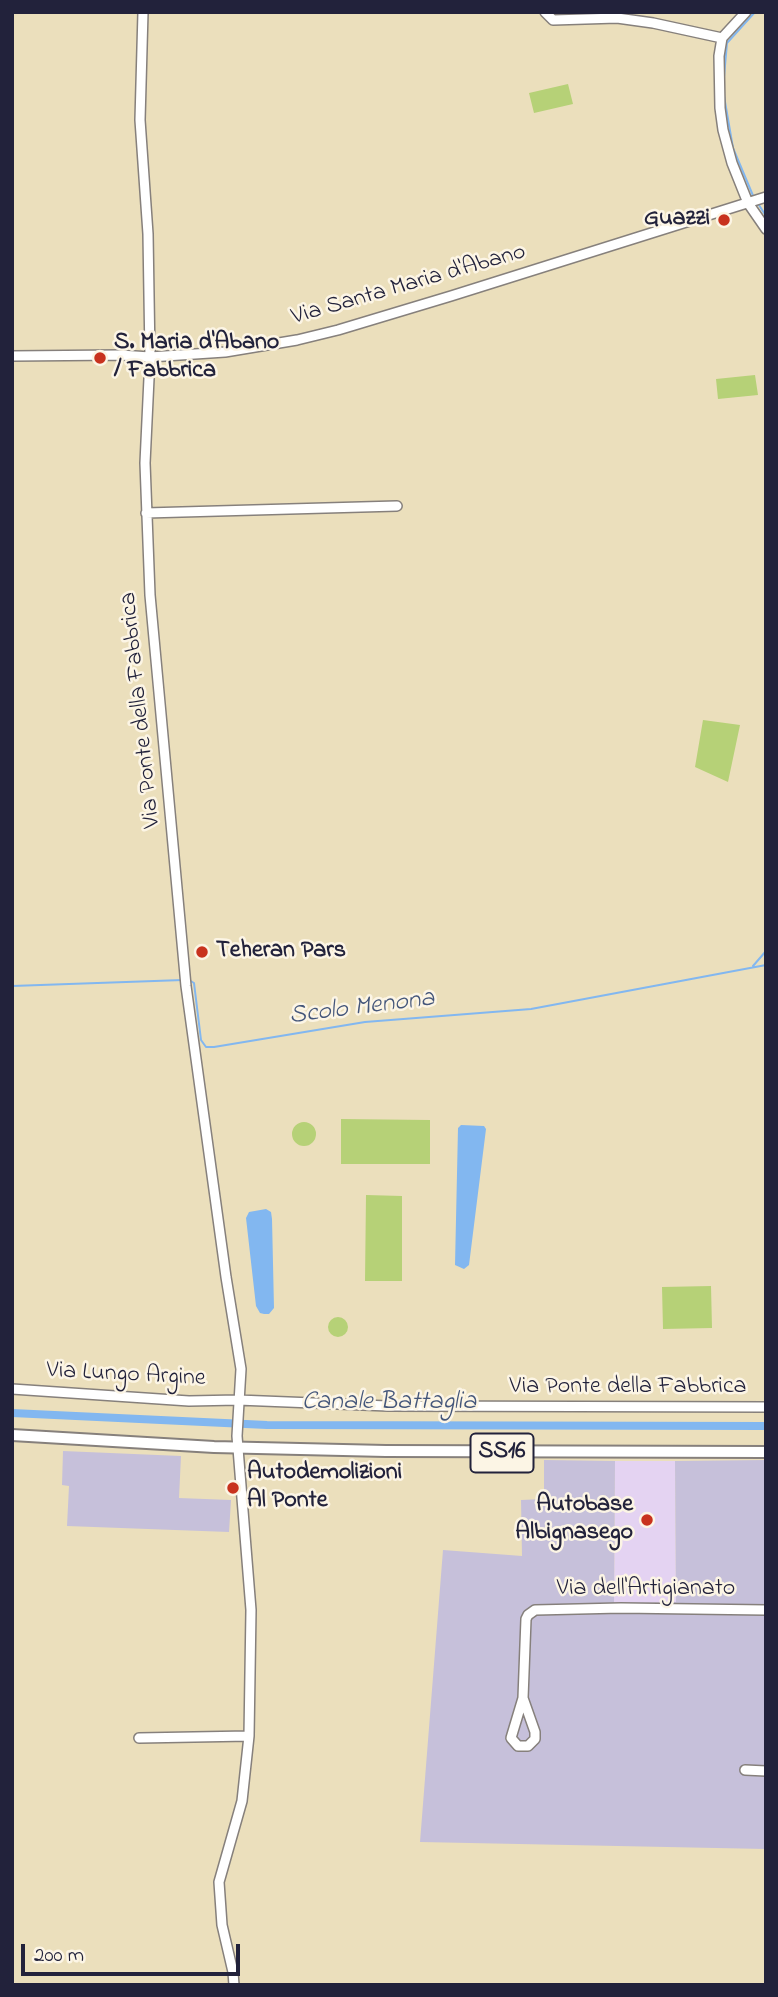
<!DOCTYPE html>
<style>
body{margin:0}
#map{position:relative;width:778px;height:1997px;overflow:hidden;background:#ebdfbc;font-family:"Indie Flower",sans-serif}
canvas{display:block}
.frame{position:absolute;inset:0;border:14px solid #22223b;pointer-events:none}
.scale{position:absolute;left:21px;top:1944px;width:219px;height:32px;box-sizing:border-box;border:4px solid #22223b;border-top:0;padding-left:9px;font-size:21px;line-height:24px;white-space:nowrap;color:#22223b;-webkit-text-stroke:5px #fcf5e5;paint-order:stroke}
</style>
<div id="map">
<canvas width="778" height="1997"></canvas>
<div class="frame"></div>
<div class="scale">200 m</div>
</div>
<script>
const context = document.querySelector('canvas').getContext('2d');
context.lineJoin = 'round';
function fill(path, color) {
  context.fillStyle = color;
  context.fill(path, 'evenodd');
}
function toPath(rows) {
  const path = new Path2D();
  for (const r of rows) {
    if (r.length === 3) {
      path.moveTo(r[0] + r[2], r[1]);
      path.arc(r[0], r[1], r[2], 0, 2 * Math.PI);
      continue;
    }
    path.moveTo(r[0], r[1]);
    for (let i = 2; i < r.length; i += 2) path.lineTo(r[i], r[i + 1]);
  }
  return path;
}
function stroke(path, color, width, dash) {
  context.strokeStyle = color;
  context.lineWidth = width;
  context.lineCap = dash ? 'butt' : 'round';
  context.setLineDash(dash || []);
  context.stroke(path);
}
function drawText(font, color, halo, rows, align = 'center') {
  context.font = font + ' "Indie Flower",sans-serif';
  context.lineWidth = 5;
  context.setLineDash([]);
  context.textBaseline = 'middle';
  context.strokeStyle = halo;
  context.fillStyle = color;
  for (const [text, x, y, turn = 0] of rows) {
    context.save();
    context.translate(x, y);
    context.rotate((+turn || 0) * Math.PI / 180);
    context.textAlign = isNaN(turn) ? turn : align;
    if (halo) context.strokeText(text, 0, 0);
    context.fillText(text, 0, 0);
    context.restore();
  }
}
const built = toPath([
 [615,1461,675,1461,676,1602,614,1604]
]);
const industrial = toPath([
 [63,1451,181,1456,179,1498,231,1500,229,1532,67,1526,69,1486,62,1485],
 [544,1460,615,1461,614,1603,676,1602,675,1461,766,1460,766,1849,420,1842,443,1550,522,1556,521,1500,544,1499]
]);
const green = toPath([
 [568,84,573,104,534,113,529,93],
 [755,375,758,395,718,399,716,379],
 [703,720,740,725,728,782,695,767],
 [341,1119,430,1120,430,1164,341,1164],
 [304,1134,12],
 [366,1195,402,1196,402,1281,365,1281],
 [711,1286,712,1328,663,1329,662,1287],
 [338,1327,10]
]);
const water = toPath([
 [461,1125,484,1126,486,1129,469,1265,464,1269,455,1265,458,1128],
 [266,1209,271,1212,272,1219,274,1308,269,1314,264,1314,260,1313,256,1306,246,1218,249,1212]
]);
const stream = toPath([
 [724,77,727,43,755,12],
 [724,96,733,148,754,198],
 [757,202,766,216],
 [753,966,766,951],
 [189,980,194,983,201,1040,206,1047,214,1047,365,1022,531,1009,766,965],
 [12,986,183,980]
]);
const canal = toPath([
 [12,1413,267,1425,766,1426]
]);
const minor = toPath([
 [143,12,140,120,148,234,150,357,145,463,150,595,186,986,226,1277,241,1369,237,1436,251,1610,249,1736,242,1801,219,1882,222,1925,233,1972,234,1985],
 [545,12,553,20,617,18,653,23,722,38],
 [746,12,722,38,719,56,720,108,723,130,732,163,748,203,766,229],
 [12,356,120,355,150,357,225,352,297,340,338,330,451,296,766,197],
 [146,513,397,506],
 [12,1389,189,1401,238,1400,388,1406,766,1407],
 [523,1698,535,1732,535,1739,528,1746,518,1746,511,1738,523,1698,526,1619,528,1615,535,1610,621,1608,766,1610],
 [139,1738,249,1736],
 [745,1770,766,1771]
]);
const major = toPath([
 [12,1435,214,1447,386,1451,766,1452]
]);
const markers = [
 [724,220,7,"#c8321e"],
 [100,358,7,"#c8321e"],
 [202,952,7,"#c8321e"],
 [233,1488,7,"#c8321e"],
 [647,1520,7,"#c8321e"]
];
const shields = [
 [502,1453,63]
];
const shieldNames = [
 ["SS16",502,1453]
];
const poiNames = [
 ["Guazzi",710,220,"right"],
 ["S. Maria d'Abano",114,344],
 ["/ Fabbrica",114,372],
 ["Teheran Pars",216,952],
 ["Autodemolizioni",247,1474],
 ["Al Ponte",247,1502],
 ["Autobase",633,1506,"right"],
 ["Albignasego",633,1534,"right"]
];
const streetNames = [
 ["Via Santa Maria d'Abano",409,286,-16],
 ["Via Ponte della Fabbrica",142,710,-96],
 ["Via Lungo Argine",126,1376,3],
 ["Via Ponte della Fabbrica",628,1388],
 ["Via dell'Artigianato",646,1590]
];
const waterNames = [
 ["Scolo Menona",362,1009,-7],
 ["Canale Battaglia",389,1404]
];
fill(built, '#e4d3f2');
fill(industrial, '#c6c0da');
fill(green, '#b6d177');
fill(water, '#82b7f0');
stroke(stream, '#82b7f0', 2);
stroke(canal, '#82b7f0', 8);
stroke(minor, '#86807c', 12);
stroke(major, '#86807c', 14);
stroke(minor, '#fff', 9);
stroke(major, '#fff', 10);
for (const [x, y, r, color] of markers) {
  const dot = new Path2D();
  dot.arc(x, y, r, 0, 2 * Math.PI);
  context.fillStyle = color;
  context.fill(dot);
  stroke(dot, '#fcf5e5', 2.5);
}
for (const [x, y, w] of shields) {
  const box = new Path2D();
  box.roundRect(x - w / 2, y - 19.5, w, 39, 5);
  context.fillStyle = '#fcf5e5';
  context.fill(box);
  stroke(box, '#22223b', 2);
}
drawText('bold 23px', '#22223b', null, shieldNames);
drawText('bold 24px', '#22223b', '#fcf5e5', poiNames, 'left');
drawText('24px', '#22223b', '#fcf5e5', streetNames);
drawText('italic 26px', '#44567a', '#fcf5e5', waterNames);
</script>
